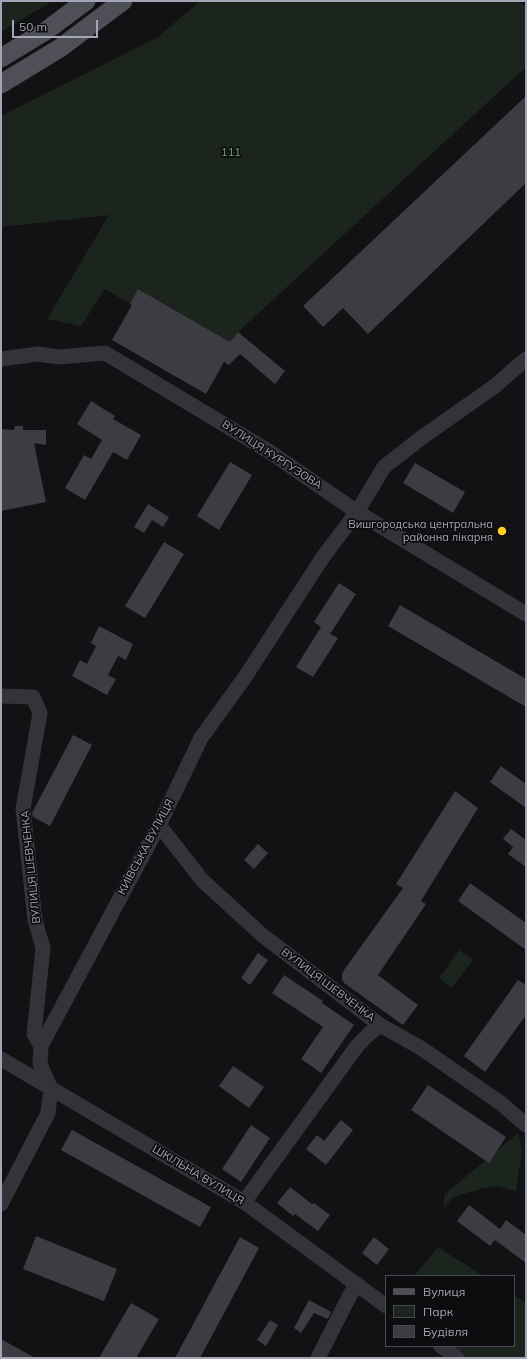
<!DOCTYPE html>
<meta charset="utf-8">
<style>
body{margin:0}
#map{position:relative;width:527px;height:1359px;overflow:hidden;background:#121214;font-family:Mulish,sans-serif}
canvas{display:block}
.frame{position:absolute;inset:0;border:2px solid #a2a6b6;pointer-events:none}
.legend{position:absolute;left:385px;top:1275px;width:130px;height:72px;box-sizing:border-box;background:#0d0d0f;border:1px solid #494a52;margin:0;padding:5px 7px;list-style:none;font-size:12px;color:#a2a6b6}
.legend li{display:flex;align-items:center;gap:8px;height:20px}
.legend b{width:20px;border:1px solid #494a52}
.scale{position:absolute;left:12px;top:20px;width:86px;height:18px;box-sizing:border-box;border:2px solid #a2a6b6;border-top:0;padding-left:5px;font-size:12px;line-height:14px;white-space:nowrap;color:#a2a6b6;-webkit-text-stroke:3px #0d0d0f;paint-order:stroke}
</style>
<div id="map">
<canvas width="527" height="1359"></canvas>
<div class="frame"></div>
<ul class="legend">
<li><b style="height:5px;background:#4f4f58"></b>Вулиця</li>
<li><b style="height:11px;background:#1c241e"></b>Парк</li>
<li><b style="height:11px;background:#3c3c42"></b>Будівля</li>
</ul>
<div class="scale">50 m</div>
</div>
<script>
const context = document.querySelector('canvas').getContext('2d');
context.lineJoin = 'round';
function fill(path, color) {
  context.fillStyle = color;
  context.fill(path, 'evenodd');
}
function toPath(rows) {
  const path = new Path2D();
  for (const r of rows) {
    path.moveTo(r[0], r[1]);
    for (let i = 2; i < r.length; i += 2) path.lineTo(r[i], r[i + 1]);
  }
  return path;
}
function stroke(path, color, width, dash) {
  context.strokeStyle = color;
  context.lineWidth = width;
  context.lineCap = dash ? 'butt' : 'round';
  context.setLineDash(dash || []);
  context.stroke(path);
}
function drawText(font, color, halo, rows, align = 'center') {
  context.font = font + ' Mulish,sans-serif';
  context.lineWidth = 3.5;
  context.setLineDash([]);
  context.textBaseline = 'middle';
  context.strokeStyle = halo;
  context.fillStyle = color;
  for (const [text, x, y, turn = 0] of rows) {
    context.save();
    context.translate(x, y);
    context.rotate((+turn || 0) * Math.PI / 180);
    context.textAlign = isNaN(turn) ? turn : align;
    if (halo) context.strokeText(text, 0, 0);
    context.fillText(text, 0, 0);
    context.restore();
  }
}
const green = toPath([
 [1,1,53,1,1,32],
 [200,1,520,1,526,8,526,67,238,332,230,342,138,289,130,304,105,289,81,326,47,319,109,215,1,227,1,116,158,37],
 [459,950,473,960,452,988,439,978],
 [518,1133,522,1152,516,1191,497,1186,480,1189,453,1197,444,1208,444,1195],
 [438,1247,483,1276,484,1276,414,1276],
 [514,1295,526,1303,526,1358,468,1358,452,1346,514,1346]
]);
const building = toPath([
 [526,96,526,183,368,334,343,308,323,327,303,306],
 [138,289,230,342,238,332,285,371,275,384,240,354,229,365,224,362,206,394,112,340,132,305,130,304],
 [91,401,115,416,113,419,141,435,127,460,113,452,85,500,65,488,84,455,91,459,102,440,77,424],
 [15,426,23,426,23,430,46,430,46,445,34,443,46,502,1,511,1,429,14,430],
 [230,462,252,475,219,530,197,516],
 [415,463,465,492,453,513,403,483],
 [148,504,169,517,163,527,152,520,144,533,134,527],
 [164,542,184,554,145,618,125,606],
 [339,583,356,594,330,634,338,638,313,677,296,667,321,627,314,622],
 [400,605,526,679,526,707,388,626],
 [99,626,133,644,126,660,118,656,108,675,116,679,107,695,72,676,80,660,87,664,96,646,91,643],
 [73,735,92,745,50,826,33,817,32,813],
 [501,766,526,784,526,808,490,782],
 [455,791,478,808,421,901,426,904,378,975,418,1005,403,1025,344,983,342,979,342,974,344,970,403,888,396,884],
 [511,829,526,840,526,867,508,854,513,847,503,839],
 [258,844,268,853,254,869,244,860],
 [470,883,526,923,526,950,458,901],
 [258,953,268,960,250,985,241,978],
 [284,975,323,1001,322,1003,354,1025,321,1073,301,1059,323,1027,272,993],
 [518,980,526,985,526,1015,485,1072,464,1056],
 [233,1066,264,1087,249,1108,219,1086],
 [428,1085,506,1137,489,1163,411,1110],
 [341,1120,353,1130,326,1165,306,1149,317,1135,324,1141],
 [251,1125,270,1138,241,1182,222,1169],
 [72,1130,211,1207,200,1227,61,1150],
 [290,1187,312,1204,314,1203,330,1215,318,1231,295,1214,293,1216,277,1203],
 [469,1205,500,1229,506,1220,526,1235,526,1263,495,1240,490,1246,457,1221],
 [36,1236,117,1269,104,1301,23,1269],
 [240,1237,259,1248,200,1358,175,1358],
 [374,1237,389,1249,377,1265,362,1253],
 [309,1300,331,1312,328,1319,314,1313,301,1333,294,1328],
 [131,1303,159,1319,136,1358,99,1358],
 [270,1320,278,1325,266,1346,257,1340],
 [1,1339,35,1358,1,1358]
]);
const minor = toPath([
 [1,359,38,354,59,357,105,353,270,452,357,512,526,614],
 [1,696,33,697,40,713,23,809,35,920,43,948,34,1034,41,1046],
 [159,825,202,880,262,935,380,1025],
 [1,1059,244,1202,386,1306],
 [244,1202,357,1046,371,1032,380,1025,421,1048,502,1104,526,1125],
 [1,1204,48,1113,51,1089,40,1064,41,1046,159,825,201,738,245,677,323,557,357,512,384,467,421,438,495,386,526,359],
 [441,1346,457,1358],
 [318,1358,351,1293,357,1284]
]);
const major = toPath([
 [1,58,47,30,86,1],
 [1,84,60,48,123,1]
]);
const markers = [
 [502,531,5,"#ffd11f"]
];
const parkNames = [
 ["111",231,153]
];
const streetNames = [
 ["ВУЛИЦЯ КУРГУЗОВА",272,455,33],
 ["КИЇВСЬКА ВУЛИЦЯ",146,847,-62],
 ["ВУЛИЦЯ ШЕВЧЕНКА",31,867,-96],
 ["ВУЛИЦЯ ШЕВЧЕНКА",328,985,37],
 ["ШКІЛЬНА ВУЛИЦЯ",198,1175,31]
];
const poiNames = [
 ["Вишгородська центральна",493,525],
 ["районна лікарня",493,538]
];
fill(green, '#1c241e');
fill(building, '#3c3c42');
stroke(minor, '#333339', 15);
stroke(major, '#4f4f58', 19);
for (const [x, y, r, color] of markers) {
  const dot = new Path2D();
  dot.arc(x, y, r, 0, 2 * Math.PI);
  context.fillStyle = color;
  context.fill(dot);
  stroke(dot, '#0d0d0f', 1.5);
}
drawText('11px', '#77a280', '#0d0d0f', parkNames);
drawText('11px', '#a2a6b6', '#0d0d0f', streetNames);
drawText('11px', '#a2a6b6', '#0d0d0f', poiNames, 'right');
</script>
